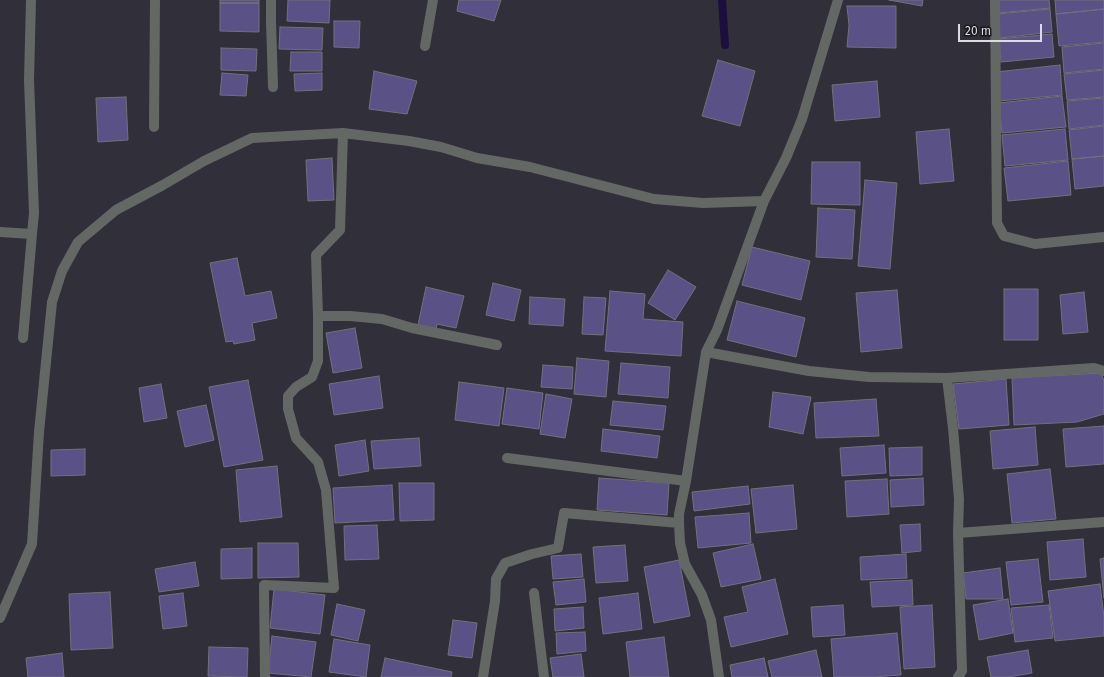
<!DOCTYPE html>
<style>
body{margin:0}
#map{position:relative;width:1104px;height:677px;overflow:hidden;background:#312f3a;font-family:"Fira Sans",sans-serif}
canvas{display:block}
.scale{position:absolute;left:958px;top:24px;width:84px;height:18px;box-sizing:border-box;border:2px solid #dbdbe2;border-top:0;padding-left:5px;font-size:12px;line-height:14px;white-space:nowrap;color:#dbdbe2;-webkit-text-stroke:3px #19181d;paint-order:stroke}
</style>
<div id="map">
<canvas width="1104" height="677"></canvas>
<div class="scale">20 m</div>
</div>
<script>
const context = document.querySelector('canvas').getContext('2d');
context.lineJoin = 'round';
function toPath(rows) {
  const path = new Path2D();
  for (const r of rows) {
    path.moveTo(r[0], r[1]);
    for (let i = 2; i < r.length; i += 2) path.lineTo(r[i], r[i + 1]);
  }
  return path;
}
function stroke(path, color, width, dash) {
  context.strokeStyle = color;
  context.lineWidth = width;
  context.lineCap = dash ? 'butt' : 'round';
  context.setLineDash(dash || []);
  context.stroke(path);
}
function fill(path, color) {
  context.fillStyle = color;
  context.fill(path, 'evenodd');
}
const stream = toPath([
 [722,0,725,45]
]);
const building = toPath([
 [220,0,259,0,259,3,220,3,220,0],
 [288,0,330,0,329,23,287,21,288,0],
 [459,0,501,0,494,21,457,11,459,0],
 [889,0,923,0,922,6,889,0],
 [997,0,1049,0,1050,8,998,13,997,0],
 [1055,0,1104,0,1104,9,1056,14,1055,0],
 [220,3,259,3,259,32,220,31,220,3],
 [847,6,896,6,896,48,847,47,849,25,847,6],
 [1050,9,1052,32,1000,38,997,14,1050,9],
 [1104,9,1104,42,1059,46,1056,14,1104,9],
 [334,21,360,21,359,48,334,47,334,21],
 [280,27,323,28,322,50,279,49,280,27],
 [1052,34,1054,57,1001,62,999,39,1052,34],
 [1104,43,1104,69,1064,73,1062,47,1104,43],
 [221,48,257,49,256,71,221,70,221,48],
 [291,52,322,52,322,71,290,71,291,52],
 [718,60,755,71,740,126,702,116,718,60],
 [1060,65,1062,95,999,101,996,72,1060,65],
 [1104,70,1104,97,1067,100,1064,74,1104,70],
 [374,71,417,81,407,114,369,109,374,71],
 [222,73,248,75,246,96,220,95,222,73],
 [322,73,322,90,295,91,294,74,322,73],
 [877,81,880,117,835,121,832,85,877,81],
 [1062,96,1066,127,1002,133,999,103,1062,96],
 [126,97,128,140,98,142,96,98,126,97],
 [1104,98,1104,125,1069,129,1067,101,1104,98],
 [1104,126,1104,156,1072,159,1069,130,1104,126],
 [949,129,954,181,920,184,916,132,949,129],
 [1065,129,1068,160,1005,166,1002,135,1065,129],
 [1104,156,1104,186,1075,189,1072,159,1104,156],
 [332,158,334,200,308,201,306,160,332,158],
 [1068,161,1071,195,1008,201,1004,168,1068,161],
 [812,162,860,162,860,205,811,204,812,162],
 [865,180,897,183,890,269,858,266,865,180],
 [818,208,855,210,852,259,816,257,818,208],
 [752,247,810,261,801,300,742,285,752,247],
 [237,258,245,296,271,291,277,318,252,323,255,340,234,344,233,341,226,342,210,263,237,258],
 [668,270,696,287,675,320,648,303,668,270],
 [493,283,521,290,514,321,486,315,493,283],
 [426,287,464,296,456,328,437,324,436,329,418,325,426,287],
 [1004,289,1038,289,1038,340,1004,340,1004,289],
 [897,290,902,348,861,352,856,293,897,290],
 [610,291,645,294,643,319,683,322,681,356,605,351,610,291],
 [1084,292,1088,332,1063,334,1060,295,1084,292],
 [530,297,565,299,563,326,529,324,530,297],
 [584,297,606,298,603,335,582,334,584,297],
 [737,301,805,318,796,357,727,340,737,301],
 [355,328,362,368,333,373,326,333,355,328],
 [577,358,609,361,606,397,574,394,577,358],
 [621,363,670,367,668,398,618,394,621,363],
 [543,365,573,367,572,389,541,387,543,365],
 [1101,373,1104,381,1104,414,1077,422,1014,425,1012,378,1101,373],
 [379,376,383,408,334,415,329,384,379,376],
 [1006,379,1009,425,959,429,953,384,1006,379],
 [248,380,263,460,224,467,209,387,248,380],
 [459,382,504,388,499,426,455,420,459,382],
 [161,384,167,418,144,422,139,388,161,384],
 [507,388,543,393,539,429,502,424,507,388],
 [773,392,811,397,803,434,769,427,773,392],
 [546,394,572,399,565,438,540,434,546,394],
 [876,399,879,436,816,438,814,403,876,399],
 [613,401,666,406,663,430,610,425,613,401],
 [206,405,214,440,185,447,177,411,206,405],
 [1104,426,1104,464,1066,467,1063,429,1104,426],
 [1035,427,1038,465,993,469,990,431,1035,427],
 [603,429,660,436,657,458,601,451,603,429],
 [419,438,421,466,374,469,371,441,419,438],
 [365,440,369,471,339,476,335,445,365,440],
 [884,445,886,473,842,476,840,448,884,445],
 [922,447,922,475,890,476,889,448,922,447],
 [85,449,85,475,51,476,51,450,85,449],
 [277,466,282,517,240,522,236,470,277,466],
 [1050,469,1056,519,1012,523,1007,474,1050,469],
 [599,478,669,483,667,515,597,510,599,478],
 [923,478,924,505,891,507,890,480,923,478],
 [887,479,889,514,847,517,845,481,887,479],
 [399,483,434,483,434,520,400,521,399,483],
 [392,485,394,520,335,523,333,488,392,485],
 [793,485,797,529,756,533,751,489,793,485],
 [748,486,750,504,694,511,692,492,748,486],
 [749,513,751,543,698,548,695,517,749,513],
 [920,524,921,551,902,553,900,525,920,524],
 [377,525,379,559,345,560,344,526,377,525],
 [1083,539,1086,577,1050,580,1047,542,1083,539],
 [258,543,298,543,299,577,258,578,258,543],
 [753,544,761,579,721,587,713,553,753,544],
 [625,545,628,581,596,583,593,547,625,545],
 [252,548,252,578,221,579,221,549,252,548],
 [581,554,583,577,553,579,551,556,581,554],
 [906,554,907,578,861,580,860,557,906,554],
 [1104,558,1104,598,1100,559,1104,558],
 [1038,559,1043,602,1011,605,1006,562,1038,559],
 [679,560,690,616,654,623,644,567,679,560],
 [195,562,199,586,159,592,155,569,195,562],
 [1000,568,1003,599,966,599,963,573,1000,568],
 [584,579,586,602,556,605,553,582,584,579],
 [775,579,788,634,731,647,724,617,748,612,742,587,775,579],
 [912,580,913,605,872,607,870,582,912,580],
 [1100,584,1104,617,1104,636,1055,641,1048,591,1100,584],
 [274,589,325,595,320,634,270,628,274,589],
 [110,592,113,648,71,650,69,594,110,592],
 [183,593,187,626,163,629,159,596,183,593],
 [638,593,642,629,603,634,599,598,638,593],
 [1008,599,1013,633,979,640,973,605,1008,599],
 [337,604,365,610,358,641,331,635,337,604],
 [843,605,845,635,813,637,811,607,843,605],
 [932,605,935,667,904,669,900,607,932,605],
 [1049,605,1053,638,1015,642,1011,608,1049,605],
 [583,607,584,628,555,631,554,609,583,607],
 [453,620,477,623,472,658,448,655,453,620],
 [585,632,586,651,557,654,556,633,585,632],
 [897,633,901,675,872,677,834,677,831,639,897,633],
 [272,636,316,642,311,677,268,673,272,636],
 [664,637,669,677,630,677,626,642,664,637],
 [334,639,370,645,366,677,329,672,334,639],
 [209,647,248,648,247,677,208,676,209,647],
 [816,650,822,677,772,677,768,661,816,650],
 [1028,650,1032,673,1008,677,991,677,987,657,1028,650],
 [62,653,64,677,28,677,26,658,62,653],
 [581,654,584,677,553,677,550,658,581,654],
 [385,658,452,672,451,677,381,677,385,658],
 [764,658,768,677,732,677,730,665,764,658]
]);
const minor = toPath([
 [271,0,271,21,273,87],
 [995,0,997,223,1004,236,1035,244,1104,237],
 [425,46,433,0],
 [154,127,155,0],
 [0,232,32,234,34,213,29,80,31,0],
 [318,316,350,316,382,319,412,328,497,345],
 [23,338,32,234],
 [706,352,809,371,869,377,947,378,1094,368,1104,371],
 [947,378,953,428,959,499,958,533,962,671,958,677],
 [507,458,686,481],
 [958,533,1104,522],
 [534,593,544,677],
 [0,618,32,544,39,432,52,302,62,271,78,242,116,210,163,185,204,161,252,138,343,133,409,141,441,147,477,158,530,167,654,199,703,203,764,201],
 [265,677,264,585,334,588,326,490,318,462,296,438,288,409,288,396,296,387,312,377,318,361,318,316,316,255,340,230,343,133],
 [483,677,495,601,496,579,505,563,532,554,558,548,564,513,679,523],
 [719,677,711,620,702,595,685,564,680,543,679,523,679,514,686,481,706,352,717,330,764,201,786,158,802,119,838,0]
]);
stroke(stream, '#1c0f3e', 8);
fill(building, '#5a5186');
stroke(building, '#72707d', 1);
stroke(minor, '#646864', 10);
</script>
